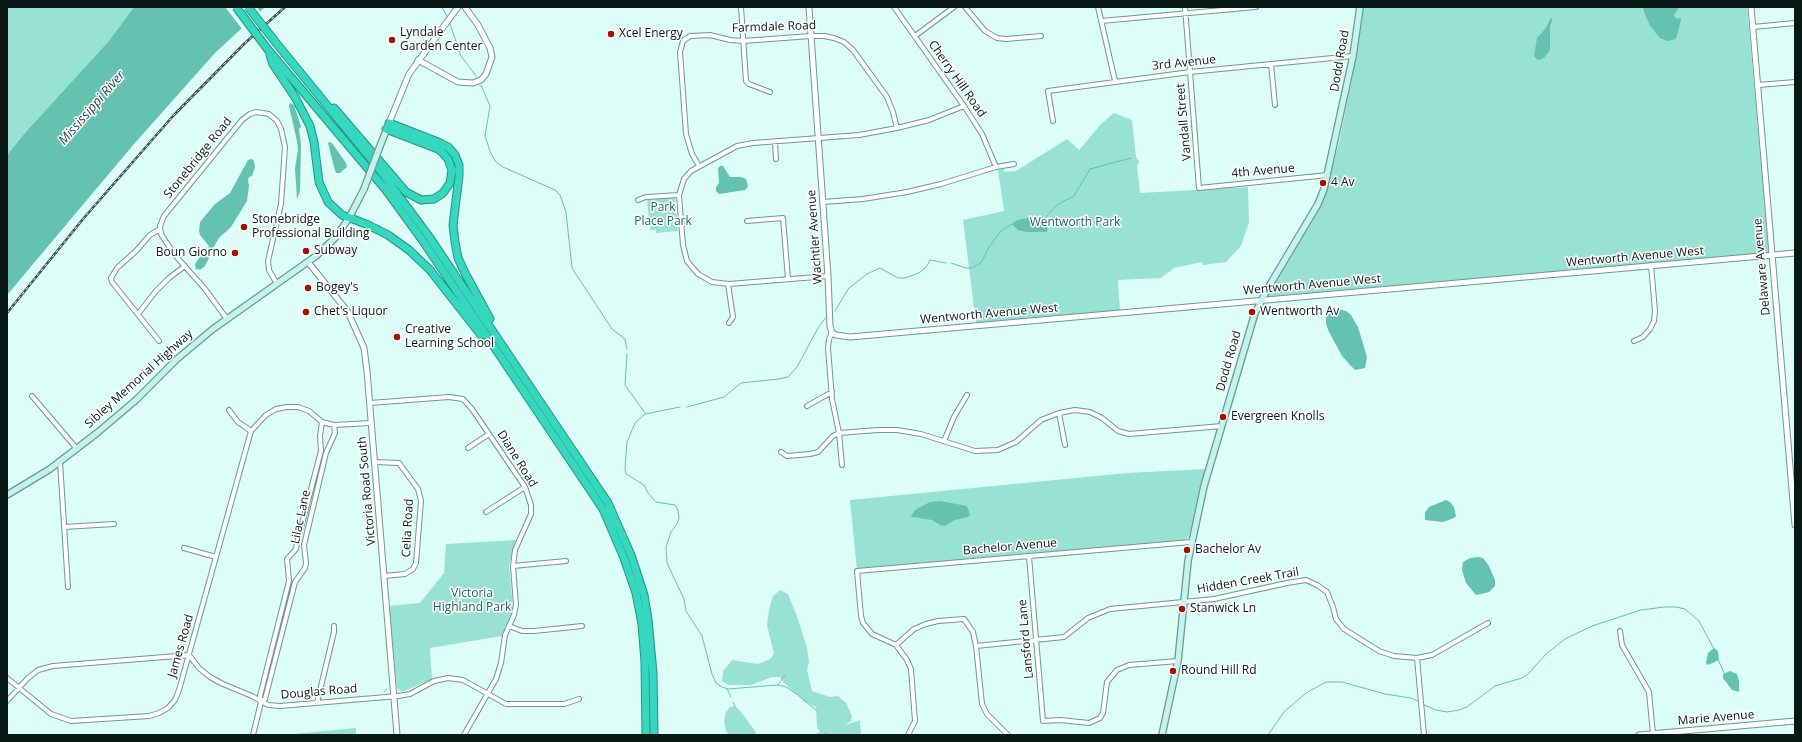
<!DOCTYPE html>
<style>
body{margin:0}
#map{position:relative;width:1802px;height:742px;overflow:hidden;background:#dcfef6;font-family:"Open Sans",sans-serif}
canvas{display:block}
.frame{position:absolute;inset:0;border:8px solid #081815;pointer-events:none}
</style>
<div id="map">
<canvas width="1802" height="742"></canvas>
<div class="frame"></div>
</div>
<script>
const context = document.querySelector('canvas').getContext('2d');
context.lineJoin = 'round';
function fill(path, color) {
  context.fillStyle = color;
  context.fill(path, 'evenodd');
}
function toPath(rows) {
  const path = new Path2D();
  for (const r of rows) {
    path.moveTo(r[0], r[1]);
    for (let i = 2; i < r.length; i += 2) path.lineTo(r[i], r[i + 1]);
  }
  return path;
}
function stroke(path, color, width, dash) {
  context.strokeStyle = color;
  context.lineWidth = width;
  context.lineCap = dash ? 'butt' : 'round';
  context.setLineDash(dash || []);
  context.stroke(path);
}
function drawText(font, color, halo, rows, align = 'center') {
  context.font = font + ' "Open Sans",sans-serif';
  context.lineWidth = 3;
  context.setLineDash([]);
  context.textBaseline = 'middle';
  context.strokeStyle = halo;
  context.fillStyle = color;
  for (const [text, x, y, turn = 0] of rows) {
    context.save();
    context.translate(x, y);
    context.rotate((+turn || 0) * Math.PI / 180);
    context.textAlign = isNaN(turn) ? turn : align;
    if (halo) context.strokeText(text, 0, 0);
    context.fillText(text, 0, 0);
    context.restore();
  }
}
const green = toPath([
 [7,7,134,7,108,42,7,155],
 [1363,7,1747,7,1769,253,1265,298,1322,202,1339,143,1353,73],
 [1114,113,1132,120,1136,157,1139,162,1137,166,1140,193,1248,187,1249,222,1241,246,1226,262,1203,265,1202,262,1174,268,1161,278,1118,280,1120,311,976,324,963,220,1004,211,998,170,1004,169,1004,172,1016,171,1067,139,1079,150,1101,124],
 [675,197,678,231,656,233,656,230,650,230,647,199],
 [1205,469,1189,536,1186,540,860,568,857,571,850,500,1127,473],
 [516,540,509,565,513,609,502,636,430,648,432,679,402,692,397,688,388,606,420,603,444,573,446,544],
 [780,590,788,594,798,619,807,648,809,662,807,670,812,691,830,697,838,696,846,703,852,716,851,721,845,725,860,720,861,735,812,735,820,732,817,727,816,707,805,702,784,683,780,677,772,677,751,685,728,685,722,681,723,671,732,660,758,664,770,659,774,654,767,625,769,609,773,596],
 [735,706,742,713,755,731,756,735,729,735,726,731,724,721,726,712,730,707],
 [356,728,356,735,283,735]
]);
const water = toPath([
 [134,7,265,7,215,53,134,144,7,295,7,155,26,132,108,42],
 [1643,7,1679,7,1674,15,1676,19,1680,18,1681,20,1676,39,1668,41,1660,38,1650,26,1644,12],
 [1551,17,1552,21,1550,26,1550,50,1544,58,1538,60,1534,56,1537,38,1546,28],
 [290,103,294,105,301,127,299,129,301,145,300,191,297,199,295,168,298,150,297,141,289,106],
 [329,142,332,143,346,163,347,167,340,173,336,173,334,167,328,143],
 [252,159,254,161,255,167,252,176,249,177,248,180,249,186,247,201,231,227,219,238,209,255,208,255,209,258,205,266,200,270,198,269,196,270,195,264,201,255,205,254,204,252,209,246,200,235,199,231,200,222,215,204,230,193,243,169,248,160],
 [720,166,723,166,730,177,741,177,746,179,748,186,747,188,745,190,719,194,716,191,716,187,719,183,718,168],
 [1033,217,1044,219,1048,226,1047,232,1026,232,1018,230,1012,224,1017,220],
 [1338,309,1346,311,1351,315,1358,327,1367,357,1365,368,1355,370,1351,366,1342,356,1329,332,1326,324,1326,313,1328,311],
 [1446,500,1450,502,1454,507,1456,516,1454,518,1443,522,1425,520,1425,513,1429,507],
 [940,501,967,506,970,515,968,517,955,520,945,526,940,525,932,520,912,517,911,516,915,510,930,502],
 [1478,557,1483,558,1489,566,1495,580,1495,586,1489,592,1476,595,1466,583,1462,570,1463,562,1470,558],
 [1714,648,1718,651,1719,660,1708,665,1706,663,1708,653],
 [1730,671,1737,674,1739,681,1739,692,1732,690,1723,678,1723,674]
]);
const pier = toPath([
 [225,7,257,7,261,13,243,30]
]);
const stream = toPath([
 [442,7,448,18],
 [449,21,461,56,477,77],
 [481,85,490,106,485,136,491,154,496,162,503,167,555,190,560,195,566,212,572,268,612,329,625,339,627,349],
 [1044,219,1057,205,1074,196,1090,169,1131,158],
 [951,263,966,268,972,268,981,263,989,247,1001,231,1012,224],
 [835,311,849,288,867,274,880,268,898,278,905,278,919,273,927,266,930,260,946,263],
 [627,354,625,385,645,413],
 [680,407,645,414,635,423,627,442,625,468,626,474,644,485,648,493,656,502,675,505,678,510,679,518,677,524,671,532,666,547,667,563,684,599,686,611,702,636,712,674,716,683,722,687,728,689,778,685,786,687,798,695,817,711],
 [687,407,724,397,741,383,779,379,788,377,797,367,818,328,827,316],
 [1718,659,1724,673],
 [778,685,785,675],
 [727,689,731,697],
 [384,692,387,689],
 [733,702,735,706],
 [1422,704,1436,710,1447,712,1459,710,1467,707,1495,686,1522,678,1528,674,1547,653,1565,639,1592,626,1641,610,1664,607,1676,607,1685,609,1699,621,1714,649],
 [825,735,825,733],
 [1268,735,1284,712,1306,693,1326,682,1342,682,1385,694,1411,698,1420,702]
]);
const minor = toPath([
 [741,7,746,81,749,84,770,92],
 [894,7,964,106,982,134,996,167],
 [965,7,985,31,997,38,1006,39,1041,36],
 [1098,7,1115,81],
 [1185,7,1199,188,1328,175],
 [1101,21,1256,7],
 [1753,27,1795,23],
 [915,36,954,7],
 [1271,64,1275,105],
 [1758,85,1795,82],
 [1053,121,1048,91,1190,72,1353,56],
 [775,142,776,159],
 [699,166,692,154,686,134,680,52,683,41,690,36,710,35,730,40,743,41,811,36,824,36,834,38,844,42,853,50,887,97,893,112,897,128],
 [638,200,646,197,679,195],
 [823,202,863,199,907,192,941,184,996,167,1014,164],
 [747,221,783,218,788,279],
 [828,276,729,284,712,282,698,274,687,261,683,245,679,195,684,179,691,171,737,146,753,143,859,135,897,128,929,120,964,106],
 [728,284,733,317,729,323],
 [138,314,156,291,169,278,185,266],
 [227,319,205,289,174,254,161,234,160,226,164,216,242,120,250,114,256,112,269,114,277,121,281,129,285,147,281,204,268,261,269,270,277,284],
 [832,333,829,339,828,348,832,399,839,433,842,465],
 [159,341,112,282,111,278,117,268,136,251,150,235,160,229],
 [1634,341,1643,337,1650,329,1654,321,1655,311,1651,265],
 [32,396,77,449],
 [370,403,449,397,463,399,472,409,525,487,531,505,531,514,515,550,513,566,516,605,514,615,505,635,501,663,496,679,464,735],
 [807,406,832,392],
 [229,410,238,422,251,431],
 [1059,413,1065,445],
 [944,441,954,417,967,395],
 [468,448,489,434],
 [781,452,787,456,810,454,818,452,833,436,839,433,878,430,897,430,921,434,975,451,998,450,1016,442,1041,420,1059,413,1075,410,1090,412,1102,418,1118,431,1129,434,1222,426],
 [60,462,68,587],
 [375,462,399,463,418,489,421,501,416,563,413,569,405,574,384,576],
 [486,512,525,487],
 [64,527,114,524],
 [184,548,216,557],
 [1029,556,1043,721,1060,720,1089,723,1100,718,1103,713,1107,682,1117,670,1129,665,1178,661],
 [513,566,566,561],
 [509,626,522,631,534,631,582,626],
 [1620,631,1622,645,1649,692,1653,734],
 [896,645,914,629,926,624,938,621,964,619,973,632,976,646,982,704,987,714,1008,735],
 [976,646,1064,637,1088,618,1110,609,1214,599,1287,583,1306,580,1317,585,1327,592,1333,607,1336,619,1344,629,1379,651,1394,656,1417,658,1432,655,1488,623],
 [1417,658,1424,735],
 [7,678,51,714,71,721,149,716,159,713,168,708,175,700,179,690,251,431,266,415,276,409,287,407,298,407,309,411,322,422,334,425,371,423],
 [7,701,27,679,38,670,53,666,189,655,199,668,210,677,223,684,252,696,268,705,280,706,398,696,410,694,434,681,448,678,463,680,506,704,564,704,579,699],
 [261,702,265,699,295,582,305,568,306,563,304,545,326,453,335,433,334,425],
 [317,703,334,632,334,626],
 [253,735,261,702,260,696,289,581,287,559,296,549,297,543,321,451,320,436,322,422],
 [908,735,915,721,911,669,907,660,896,645,872,634,863,623,861,616,857,571,1191,542]
]);
const tertiary = toPath([
 [809,7,828,276,830,326,832,333,836,335,850,337,1795,253],
 [1751,7,1795,525],
 [418,60,458,82,473,83,481,80,486,74,492,57,490,48,478,25,465,7],
 [389,123,409,74,458,7],
 [308,262,348,312,364,348,367,371,397,735],
 [1639,735,1795,721]
]);
const secondary = toPath([
 [380,146,388,126],
 [7,495,50,469,97,433,136,400,177,359,213,329,316,256,335,238,349,218,364,189],
 [1162,735,1178,661,1188,561,1204,486,1255,313,1268,288,1318,204,1324,189,1353,56,1360,7]
]);
const motorway = toPath([
 [277,44,379,169,430,238,608,503,631,555,644,595,648,619,653,673,654,735],
 [269,51,386,190,423,241,603,509,624,558,636,593,642,624,645,662,646,735],
 [270,55,273,64,295,97,310,126,314,142,319,182,328,202,342,215,366,224,388,235,409,250,430,270,481,335],
 [334,108,406,192,421,200,434,199,443,193,450,183,452,170,448,159,443,153,438,149,386,129],
 [389,123,438,142,448,147,455,155,459,165,459,176,453,225,455,242,458,258,465,273,490,319]
]);
const rail = toPath([
 [7,313,83,219,173,116,244,44,285,7]
]);
const secondaryBridge = toPath([
 [364,189,380,146]
]);
const motorwayBridge = toPath([
 [236,7,269,51],
 [248,7,277,44]
]);
const markers = [
 [611,34,4,"#a51105"],
 [392,40,4,"#a51105"],
 [1323,183,4,"#a51105"],
 [244,227,4,"#a51105"],
 [306,251,4,"#a51105"],
 [235,253,4,"#a51105"],
 [308,288,4,"#a51105"],
 [306,312,4,"#a51105"],
 [1252,312,4,"#a51105"],
 [397,337,4,"#a51105"],
 [1223,417,4,"#a51105"],
 [1187,550,4,"#a51105"],
 [1182,609,4,"#a51105"],
 [1173,671,4,"#a51105"]
];
const streetNames = [
 ["Farmdale Road",774,27,-2],
 ["Dodd Road",1340,61,-80],
 ["3rd Avenue",1184,63,-6],
 ["Cherry Hill Road",957,79,55],
 ["Vandall Street",1184,122,-95],
 ["Stonebridge Road",198,158,-51],
 ["4th Avenue",1263,171,-5],
 ["Wachtler Avenue",815,237,-94],
 ["Wentworth Avenue West",1635,257,-5],
 ["Delaware Avenue",1762,267,-95],
 ["Wentworth Avenue West",1312,285,-5],
 ["Wentworth Avenue West",989,314,-5],
 ["Dodd Road",1229,361,-74],
 ["Sibley Memorial Highway",139,379,-42],
 ["Diane Road",517,459,58],
 ["Victoria Road South",367,491,-95],
 ["Lilac Lane",301,517,-78],
 ["Celia Road",408,528,-87],
 ["Bachelor Avenue",1010,547,-5],
 ["Hidden Creek Trail",1248,581,-10],
 ["Lansford Lane",1026,639,-95],
 ["James Road",181,646,-74],
 ["Douglas Road",319,692,-5],
 ["Marie Avenue",1716,718,-5]
];
const poiNames = [
 ["Lyndale",400,33],
 ["Garden Center",400,47],
 ["Xcel Energy",619,34],
 ["4 Av",1331,183],
 ["Stonebridge",252,220],
 ["Professional Building",252,234],
 ["Subway",314,251],
 ["Boun Giorno",227,253,"right"],
 ["Bogey's",316,288],
 ["Chet's Liquor",314,312],
 ["Wentworth Av",1260,312],
 ["Creative",405,330],
 ["Learning School",405,344],
 ["Evergreen Knolls",1231,417],
 ["Bachelor Av",1195,550],
 ["Stanwick Ln",1190,609],
 ["Round Hill Rd",1181,671]
];
const parkNames = [
 ["Park",663,208],
 ["Place Park",663,222],
 ["Wentworth Park",1075,223],
 ["Victoria",472,594],
 ["Highland Park",472,608]
];
const waterNames = [
 ["Mississippi River",92,108,-49]
];
fill(green, '#98e2d3');
fill(water, '#65c1b0');
fill(pier, '#dcfef6');
stroke(stream, '#65c1b0', 1);
stroke(minor, '#6f978f', 6);
stroke(tertiary, '#6f978f', 7);
stroke(secondary, '#6f978f', 8);
stroke(motorway, '#259484', 9);
stroke(minor, '#fff', 4);
stroke(tertiary, '#fff', 5);
stroke(secondary, '#c2f3ec', 5.5);
stroke(motorway, '#35d7bf', 7);
stroke(rail, '#3b504b', 2.5);
stroke(rail, '#fff', 1, [3]);
stroke(secondaryBridge, '#6f978f', 8, []);
stroke(motorwayBridge, '#259484', 9, []);
stroke(secondaryBridge, '#c2f3ec', 5.5);
stroke(motorwayBridge, '#35d7bf', 7);
for (const [x, y, r, color] of markers) {
  const dot = new Path2D();
  dot.arc(x, y, r, 0, 2 * Math.PI);
  context.fillStyle = color;
  context.fill(dot);
  stroke(dot, '#fff', 1.5);
}
drawText('12px', '#081815', '#fff', streetNames);
drawText('12px', '#081815', '#fff', poiNames, 'left');
drawText('12px', '#1b6559', '#fff', parkNames);
drawText('italic 13px', '#1f4941', '#fff', waterNames);
</script>
